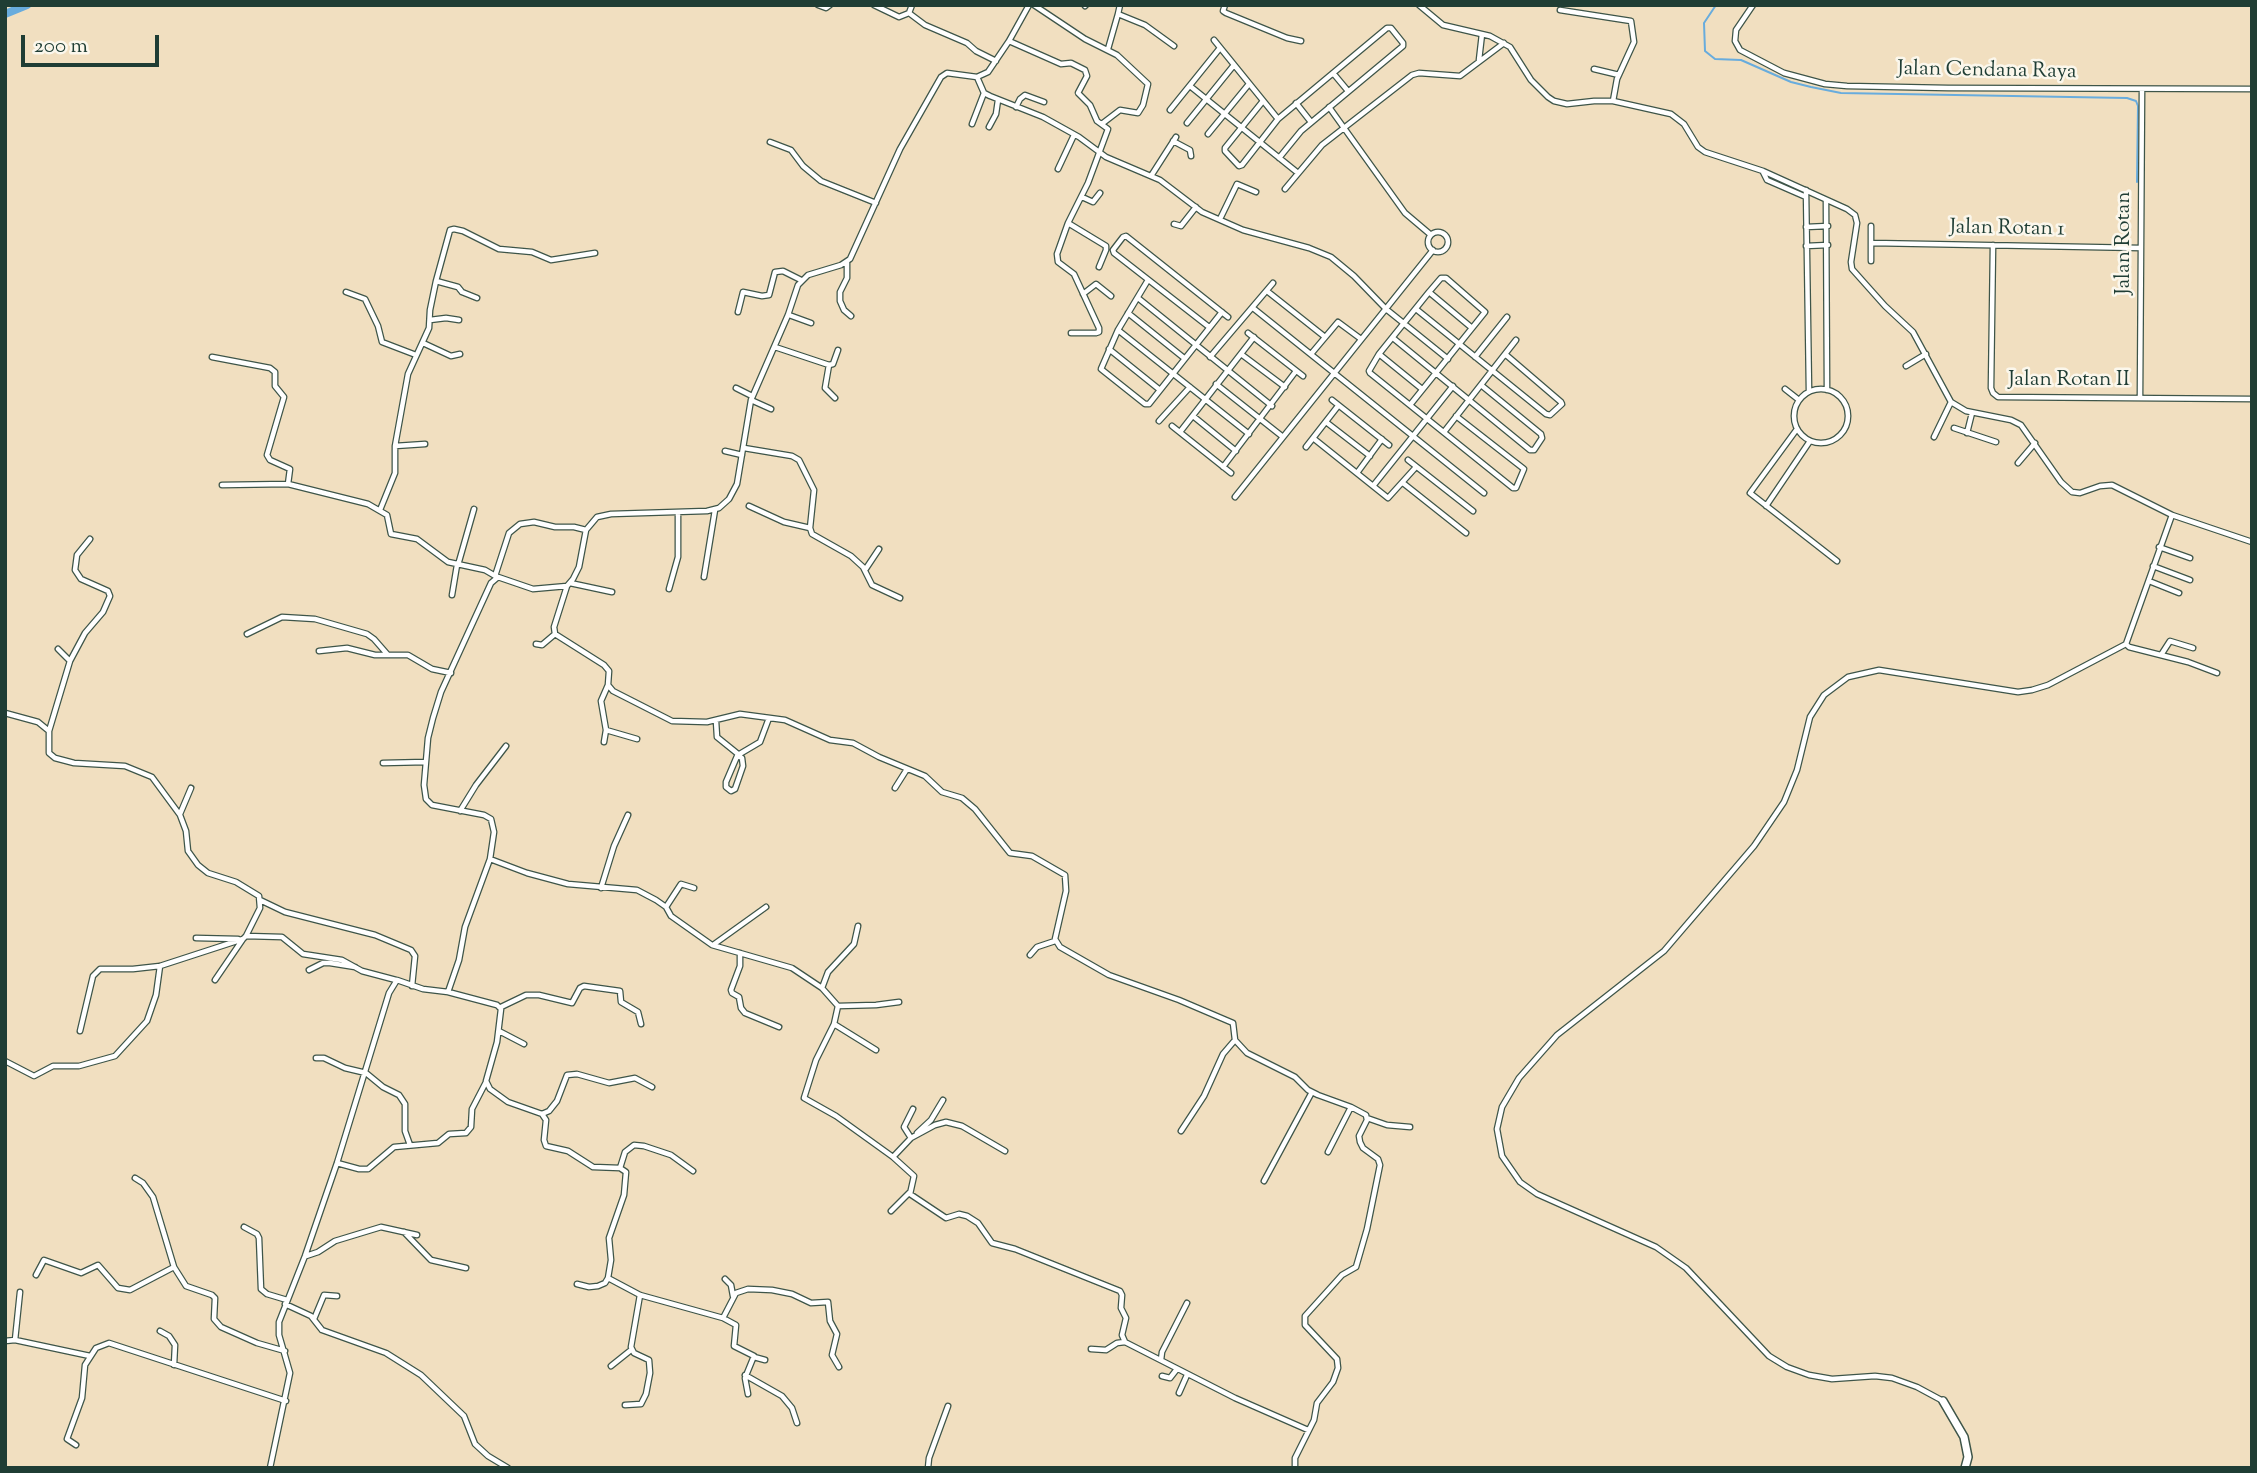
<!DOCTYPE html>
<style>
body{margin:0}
#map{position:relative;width:2257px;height:1473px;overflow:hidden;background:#f1dfc0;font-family:"Sorts Mill Goudy",serif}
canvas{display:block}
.frame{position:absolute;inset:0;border:7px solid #1f3d34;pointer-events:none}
.scale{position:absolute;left:21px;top:35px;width:138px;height:32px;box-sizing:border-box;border:4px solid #1f3d34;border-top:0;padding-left:9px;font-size:21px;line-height:24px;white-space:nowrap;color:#1f3d34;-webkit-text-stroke:5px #fbf7ec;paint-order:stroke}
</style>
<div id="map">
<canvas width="2257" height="1473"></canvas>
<div class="frame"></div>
<div class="scale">200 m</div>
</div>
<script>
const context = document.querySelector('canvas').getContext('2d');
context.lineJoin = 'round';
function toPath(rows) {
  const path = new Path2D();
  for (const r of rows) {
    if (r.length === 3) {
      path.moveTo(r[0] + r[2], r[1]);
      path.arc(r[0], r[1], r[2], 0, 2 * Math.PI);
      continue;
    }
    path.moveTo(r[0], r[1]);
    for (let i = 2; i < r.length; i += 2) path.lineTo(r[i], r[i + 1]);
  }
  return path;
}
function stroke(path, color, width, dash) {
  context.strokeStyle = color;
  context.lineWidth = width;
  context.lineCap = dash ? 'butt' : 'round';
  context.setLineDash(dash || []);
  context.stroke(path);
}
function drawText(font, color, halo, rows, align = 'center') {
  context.font = font + ' "Sorts Mill Goudy",serif';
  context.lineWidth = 5;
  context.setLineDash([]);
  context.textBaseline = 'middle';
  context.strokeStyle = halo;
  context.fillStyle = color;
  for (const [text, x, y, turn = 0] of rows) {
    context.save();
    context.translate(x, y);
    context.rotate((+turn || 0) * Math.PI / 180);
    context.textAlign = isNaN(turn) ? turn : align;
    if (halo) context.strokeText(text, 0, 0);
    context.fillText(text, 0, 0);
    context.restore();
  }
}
const stream = toPath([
 [1716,5,1704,23,1705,51,1715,59,1741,60,1791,82,1811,87,1841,93,2127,98,2136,101,2138,106,2137,182]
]);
const river = toPath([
 [5,14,27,5]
]);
const street = toPath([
 [818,5,826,8,830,5],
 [874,5,899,17,909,13],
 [912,5,909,13,925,25,967,43,976,51,996,61],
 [1034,5,1085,39,1117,55,1148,84,1143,105,1138,113,1120,110,1103,123],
 [1120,5,1118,14,1145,25,1174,46],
 [1225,5,1223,11,1226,13,1287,38,1301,41],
 [1419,5,1443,25,1490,36,1510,47,1531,80,1548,97,1554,101,1567,104,1594,101,1613,101,1671,114,1684,124,1698,147,1705,152,1763,171,1847,209,1855,215,1857,223,1851,262,1852,269,1885,306,1913,332,1951,402,1966,411,2011,420,2021,425,2061,482,2072,492,2080,493,2100,486,2112,485,2172,515,2252,542],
 [1753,5,1736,30,1735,41,1740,50,1784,73,1825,84,1847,86,1948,88,2252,89],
 [1085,6,1086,5],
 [1560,10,1631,21,1634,42,1617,79,1613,101],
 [1214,40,1278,119],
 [1009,41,1061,64,1071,63,1085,70,1087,76,1078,93,1090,105,1097,121,1108,129,1088,183,1068,223,1057,254,1058,262,1074,274,1099,328,1099,332,1096,333,1071,333],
 [1108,49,1118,14],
 [1479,60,1482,34],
 [1594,69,1619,75],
 [1333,73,1348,91],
 [977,77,984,93,990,96,1043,117,1079,137,1106,157,1160,180,1202,212,1243,230,1309,248,1331,257,1354,276,1386,309,1448,359],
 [1190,86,1298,173],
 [1263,101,1225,148,1225,151,1239,166,1242,165,1278,119,1387,28,1391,28,1403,43,1403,46,1301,131,1279,158],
 [1296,103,1311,122],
 [1016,107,1020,99,1025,95,1044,102],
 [1329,107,1405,213,1431,235],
 [1170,110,1220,48],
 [1187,123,1234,65],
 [972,124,984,93],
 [989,127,996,114,998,100],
 [1208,134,1249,84],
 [1173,141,1190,150,1191,156],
 [770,142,791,150,803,166,821,181,876,203],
 [1058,169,1074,135],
 [1763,172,1767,180,1806,197],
 [1151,176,1176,137],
 [1285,189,1322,145,1412,75,1419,73,1460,76,1504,43],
 [1806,190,1809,391],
 [1082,197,1093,202,1100,193],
 [1826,200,1827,390],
 [1220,219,1237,184,1256,192],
 [1068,223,1106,246,1106,250,1099,267],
 [1174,224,1181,226,1196,207],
 [1871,226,1871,261],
 [1806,227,1828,226],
 [1438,242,10],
 [1872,243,2141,248],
 [1993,245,1991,388,1993,393,1998,397,2252,399],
 [1806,246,1828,245],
 [847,262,847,278,840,292,840,301,844,310,851,316],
 [1148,280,1118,330,1101,369,1145,404,1149,404,1222,312],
 [436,281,458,287,462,292,477,298],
 [1267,291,1325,337],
 [346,292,365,299,378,326,382,342,416,355],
 [1429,292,1472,328],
 [1083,294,1096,284,1111,296],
 [1138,298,1272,406],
 [1253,308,1484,493],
 [1416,309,1546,414,1550,415,1562,404,1561,402,1505,354],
 [738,312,743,292,762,296,769,295,775,272,783,271,801,280],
 [1128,313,1184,358],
 [789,315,811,323],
 [430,320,446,318,459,320],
 [1209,327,1114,253,1113,250,1123,237,1126,236,1228,317],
 [1118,330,1249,434],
 [1248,333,1303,376],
 [1393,338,1530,450,1534,450,1542,438,1541,434,1481,385],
 [423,343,451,356,460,354],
 [775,347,829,365,833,364,838,350],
 [1109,349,1160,390],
 [1241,354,1285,387],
 [1311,354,1338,322,1361,339],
 [1379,354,1422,389],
 [212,357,270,368,275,372,275,386,284,397,267,455,270,460,290,469,288,484,368,504,387,515,391,534,417,539,448,562,485,570,497,577],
 [1210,357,1273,283],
 [1475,357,1507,317],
 [829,365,825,388,835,398],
 [1906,366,1926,354],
 [1216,384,1283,437],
 [736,388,752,396],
 [1821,416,27],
 [1785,389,1799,400],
 [2140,398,2142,89],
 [751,400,771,409],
 [1332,400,1389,445],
 [1410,405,1485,312,1446,278,1441,278,1429,292,1379,354,1369,371,1370,373,1513,488,1516,488,1524,469,1456,416],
 [1193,416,1236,451],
 [1159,421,1190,387],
 [1326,422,1370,456],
 [1172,426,1231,473],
 [1954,428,1996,442],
 [1797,429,1750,493,1837,561],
 [1180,432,1254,337],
 [1444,432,1516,340],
 [1967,433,1972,413],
 [1934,437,1951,402],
 [1313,438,1388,498,1416,467],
 [395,446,425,444],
 [1306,447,1338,406],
 [744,448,792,456,799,460,814,490,810,528,812,534,851,556,863,567,872,585,900,598],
 [725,451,742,455],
 [1408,460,1473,511],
 [2018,463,2035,443],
 [1223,467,1296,371],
 [1357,473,1382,439],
 [1403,483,1466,533],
 [222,485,288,484],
 [1373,486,1453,386],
 [1235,497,1433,250],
 [749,506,784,522,810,528],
 [1766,506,1810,441],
 [380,510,395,473,395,446,408,374,429,328,430,310,436,281,450,230,454,229,463,231,499,249,532,252,551,260,595,253],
 [2172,515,2126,644,2129,647,2188,662,2217,673],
 [90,539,77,555,75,570,81,579,108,591,110,596,103,612,85,633,70,661,49,731,49,753,55,758,74,763,125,766,152,777,180,815,186,831,188,851,198,865,208,873,236,882,259,896,260,908,246,936],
 [2159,547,2190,558],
 [458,565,474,509],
 [2153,566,2190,580],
 [865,570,879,549],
 [495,576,509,533,520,524,534,522,555,527,574,527,586,530],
 [704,577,715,510],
 [2149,581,2179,593],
 [570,583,612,592],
 [567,586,554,627,555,634,604,665,609,671,608,685,613,691,672,721,707,722,740,714,785,720,830,740,853,743,879,757,925,776,942,792,962,798,975,809,1010,853,1032,856,1065,875,1066,891,1055,939,1060,947,1109,975,1179,1000,1233,1023,1235,1040,1247,1053,1295,1077,1308,1090,1318,1095,1351,1107,1366,1115,1367,1120,1359,1136,1360,1142,1363,1148,1378,1159,1380,1165,1367,1229,1356,1267,1342,1275,1305,1316,1305,1325,1337,1359,1338,1368,1333,1382,1317,1403,1314,1420,1295,1458,1295,1468],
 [669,589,678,557,678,514],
 [452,595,457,565],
 [247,634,282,617,315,619,367,634,374,639,388,655,408,655,432,669,451,673],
 [536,644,542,645,555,634],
 [58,649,70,661],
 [319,651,347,648,375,655,387,655],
 [2161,655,2170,641,2193,648],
 [608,685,601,701,606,730,637,739],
 [5,713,38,722,49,731],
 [716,721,717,737,738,754],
 [604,742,606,730],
 [738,754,726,782,726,787,731,791,735,789,743,766,742,758,738,756],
 [738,755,760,742,769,718],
 [383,763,426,762],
 [895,788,907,769],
 [460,811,476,785,506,746],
 [180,814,191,788],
 [490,859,527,873,568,884,637,890,656,900,666,907,671,916,712,945,792,968,822,988,838,1006,834,1024,816,1060,804,1098,836,1116,893,1157,914,1176,910,1194,946,1218,959,1214,967,1216,978,1223,992,1243,1015,1249,1120,1291,1122,1295,1121,1308,1126,1318,1122,1335,1125,1342,1235,1398,1308,1430],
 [601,888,614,846,628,815],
 [260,900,285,912,375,935,411,950,415,956,412,986],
 [666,907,681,884,694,888],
 [196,938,238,939],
 [713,945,766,907],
 [740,953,740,966,731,990,732,993,739,997,741,1008,745,1013,779,1027],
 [1030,955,1037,947,1055,941],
 [309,970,323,963,330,963,355,967],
 [215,980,243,939],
 [822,988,828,972,854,944,858,926],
 [448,992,497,1005,501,1009,497,1042,486,1081,490,1089,508,1102,542,1114,546,1120,544,1140,546,1146,568,1151,593,1167,620,1168,626,1172,624,1195,609,1238,611,1260,608,1278,640,1295,723,1318,736,1325,734,1346,754,1356,745,1378,748,1394],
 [838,1006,876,1005,899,1002],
 [501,1007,526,995,539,995,572,1003,580,988,584,986,620,991,621,1002,638,1012,641,1024],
 [834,1024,876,1050],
 [80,1031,93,976,100,969,133,969,160,966,243,939,246,936,282,937,303,954,342,960,362,971,396,980],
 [499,1031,524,1044],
 [316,1058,324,1058,345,1068,366,1073,383,1087,399,1095,405,1104,405,1131,410,1145],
 [5,1061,34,1076,53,1066,79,1066,115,1056,147,1021,156,995,160,966],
 [542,1114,549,1111,557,1101,567,1075,577,1074,609,1083,635,1078,652,1087],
 [1367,1118,1387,1125,1410,1127],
 [1181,1131,1204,1096,1223,1054,1235,1040],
 [917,1133,931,1120,943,1100],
 [911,1138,904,1127,913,1109],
 [1328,1152,1351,1107],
 [893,1157,911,1138,935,1125,946,1122,962,1126,1005,1151],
 [337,1163,359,1169,368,1169,394,1147,438,1143,449,1134,466,1133,471,1127,472,1109,486,1082],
 [620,1168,625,1152,634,1145,644,1146,671,1155,693,1171],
 [135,1178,143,1183,153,1197,174,1267],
 [1264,1181,1312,1092],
 [891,1211,909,1193],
 [244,1227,257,1234,259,1238,261,1289,267,1294,287,1300],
 [404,1232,431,1260,466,1268],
 [306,1256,318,1252,335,1241,381,1227,417,1235],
 [36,1275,44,1260,81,1273,98,1265,118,1288,130,1290,174,1267,186,1286,212,1295,215,1298,214,1319,221,1327,257,1343,285,1351],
 [725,1279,731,1285,733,1296],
 [577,1284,589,1287,598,1286,605,1283,608,1278],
 [285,1304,311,1316,322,1330,386,1353,421,1375,464,1416,475,1444,488,1456,508,1468],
 [723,1318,736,1293,748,1289,772,1290,792,1294,811,1303,828,1302,830,1321,837,1334,832,1355,839,1367],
 [314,1319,324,1295,337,1296],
 [160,1331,169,1336,175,1345,174,1365],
 [15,1340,20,1292],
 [5,1341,15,1340,90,1356],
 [1091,1349,1106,1350,1117,1343,1125,1342],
 [754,1357,765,1360],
 [1161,1360,1162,1352,1187,1303],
 [611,1366,631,1350],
 [745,1375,782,1396,792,1408,797,1423],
 [1162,1376,1170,1378,1177,1369],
 [1179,1393,1187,1375],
 [1943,1401,1917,1387,1892,1378,1875,1376,1832,1379,1809,1375,1787,1367,1769,1356,1686,1268,1656,1247,1537,1194,1520,1182,1502,1156,1497,1129,1502,1107,1519,1078,1557,1035,1664,951,1754,846,1784,802,1797,770,1810,717,1824,695,1848,677,1879,670,2018,692,2032,690,2048,685,2126,644],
 [625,1405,641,1404,646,1394,650,1373,649,1360,634,1353,631,1347,640,1295],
 [76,1445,67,1439,82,1398,85,1365,96,1348,109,1343,286,1401],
 [270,1468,290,1373,279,1335,279,1322,305,1256,337,1163,389,993,397,980,423,989,448,992,459,960,465,927,490,859,494,832,491,819,484,815,432,805,426,799,424,785,428,738,433,718,441,692,491,583,498,577,533,589,567,586,573,579,579,567,586,530,597,517,611,514,707,511,719,508,729,499,737,484,751,400,788,315,798,285,808,275,841,265,850,259,900,149,941,77,947,73,977,77,988,72,1009,41,1029,5],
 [928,1468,929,1458,948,1406]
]);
const secondary = toPath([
 [1943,1401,1964,1437,1968,1457,1965,1468]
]);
const streetNames = [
 ["Jalan Cendana Raya",1987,72,1],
 ["Jalan Rotan 1",2007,230,1],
 ["Jalan Rotan",2125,243,-90],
 ["Jalan Rotan II",2069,381]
];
stroke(stream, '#68acdd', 2);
stroke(river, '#68acdd', 8);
stroke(street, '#3e5549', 7);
stroke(secondary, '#3e5549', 10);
stroke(street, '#fff', 4.5);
stroke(secondary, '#fff', 7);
drawText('21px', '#1f3d34', '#fbf7ec', streetNames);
</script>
